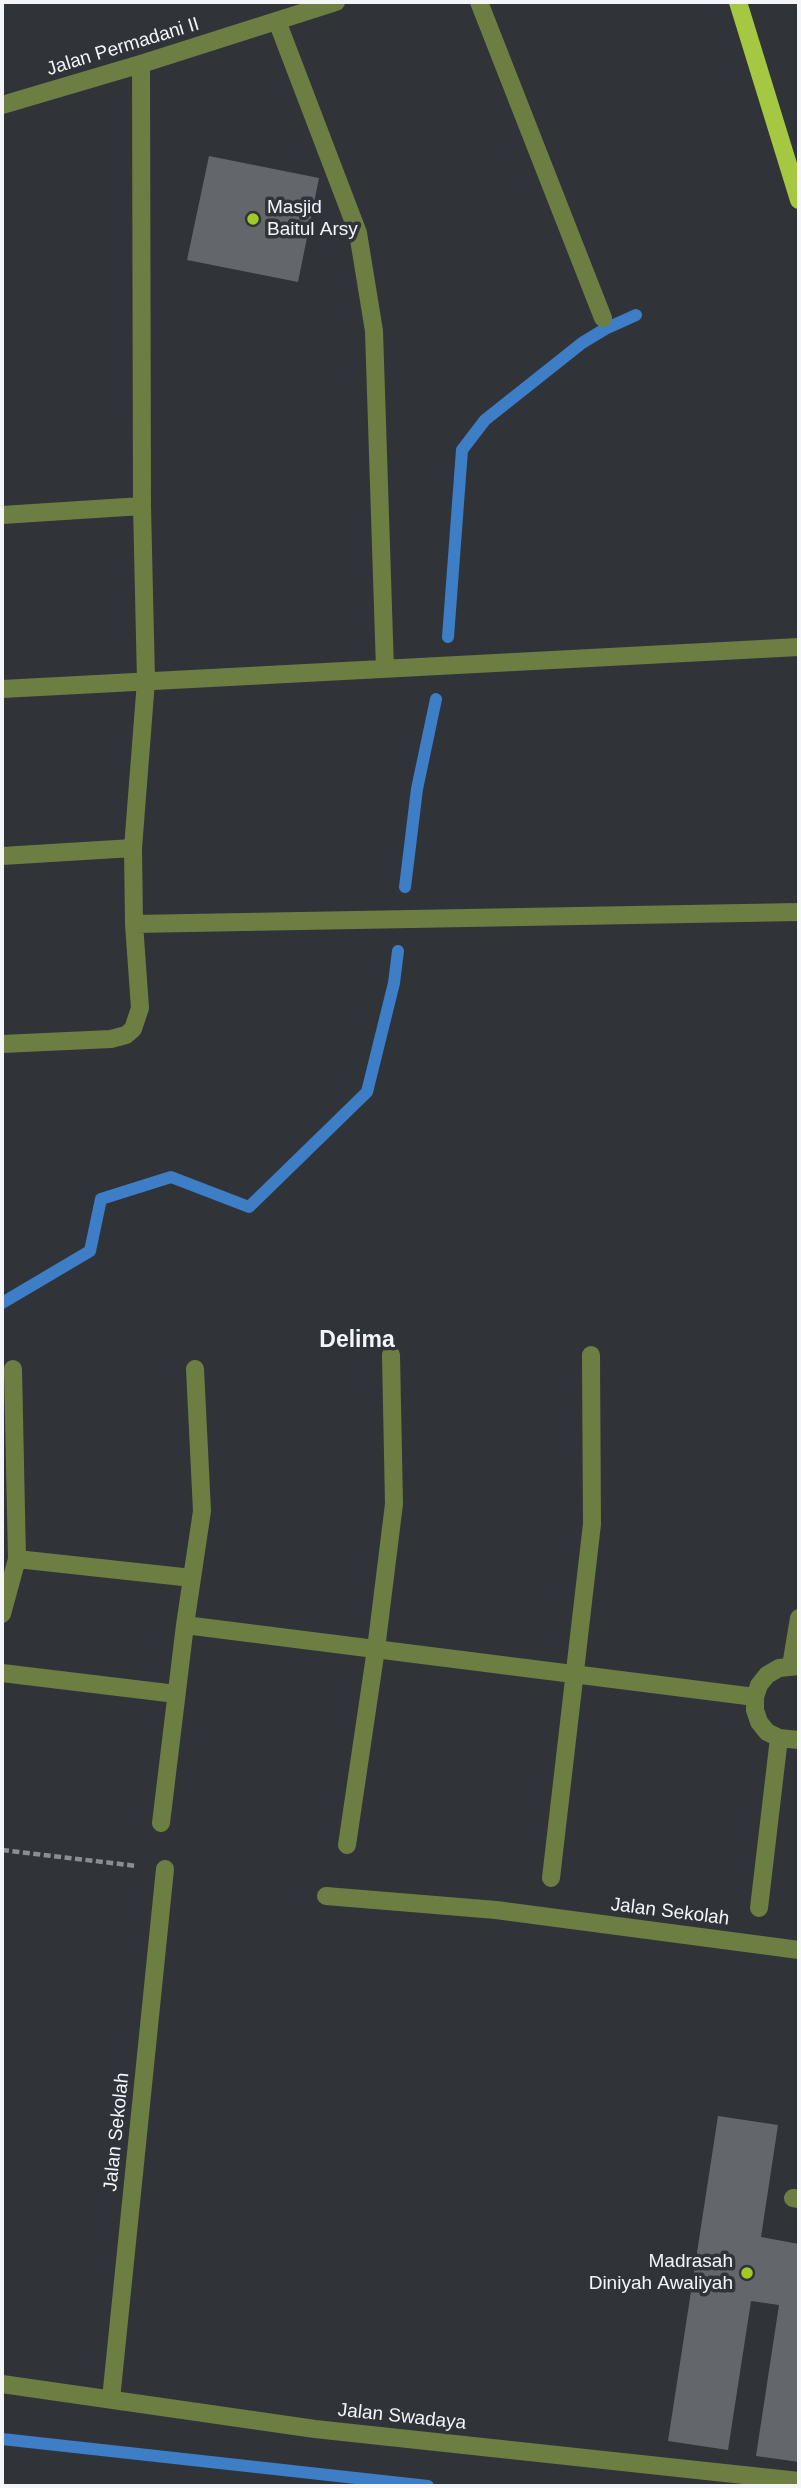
<!DOCTYPE html>
<style>
body{margin:0}
#map{position:relative;width:801px;height:2488px;overflow:hidden;background:#303439;font-family:Helvetica,sans-serif}
canvas{display:block}
.frame{position:absolute;inset:0;border:4px solid #f3f5f8;pointer-events:none}
</style>
<div id="map">
<canvas width="801" height="2488"></canvas>
<div class="frame"></div>
</div>
<script>
const context = document.querySelector('canvas').getContext('2d');
context.lineJoin = 'round';
function toPath(rows) {
  const path = new Path2D();
  for (const r of rows) {
    path.moveTo(r[0], r[1]);
    for (let i = 2; i < r.length; i += 2) path.lineTo(r[i], r[i + 1]);
  }
  return path;
}
function stroke(path, color, width, dash) {
  context.strokeStyle = color;
  context.lineWidth = width;
  context.lineCap = dash ? 'butt' : 'round';
  context.setLineDash(dash || []);
  context.stroke(path);
}
function fill(path, color) {
  context.fillStyle = color;
  context.fill(path, 'evenodd');
}
function drawText(font, color, halo, rows, align = 'center') {
  context.font = font + ' Helvetica,sans-serif';
  context.lineWidth = 7;
  context.setLineDash([]);
  context.textBaseline = 'middle';
  context.strokeStyle = halo;
  context.fillStyle = color;
  for (const [text, x, y, turn = 0] of rows) {
    context.save();
    context.translate(x, y);
    context.rotate((+turn || 0) * Math.PI / 180);
    context.textAlign = isNaN(turn) ? turn : align;
    if (halo) context.strokeText(text, 0, 0);
    context.fillText(text, 0, 0);
    context.restore();
  }
}
const stream = toPath([
 [448,637,462,450,485,420,582,343,605,329,636,315],
 [405,887,417,789,436,699],
 [2,1303,90,1251,101,1199,171,1177,249,1207,367,1092,394,983,398,951],
 [2,2439,428,2486]
]);
const building = toPath([
 [209,156,319,178,298,282,187,260],
 [718,2116,778,2125,761,2237,799,2244,799,2462,756,2456,779,2305,751,2301,728,2450,668,2441]
]);
const path = toPath([
 [2,1850,137,1866]
]);
const minor = toPath([
 [479,2,603,318],
 [277,21,358,233,374,331,385,669],
 [2,105,141,64,336,2],
 [2,515,142,506],
 [2,689,799,647],
 [2,856,133,848],
 [134,924,799,912],
 [2,1044,111,1039,126,1035,133,1029,140,1008,134,924,133,848,146,681,142,506,141,64],
 [17,1559,192,1578],
 [2,1614,17,1559,13,1369],
 [185,1625,755,1697],
 [791,1666,799,1618],
 [799,1666,779,1668,767,1675,759,1685,755,1697,755,1710,759,1722,767,1732,779,1738,799,1740],
 [2,1673,176,1694],
 [161,1823,185,1625,202,1511,195,1369],
 [347,1845,376,1649,394,1504,391,1355],
 [551,1878,592,1524,591,1355],
 [326,1896,496,1910,799,1950],
 [759,1908,779,1738],
 [793,2198,799,2199],
 [2,2384,315,2429,799,2481],
 [111,2399,165,1869]
]);
const major = toPath([
 [738,2,799,200]
]);
const markers = [
 [253,219,7,"#a3c926"],
 [747,2273,7,"#a3c926"]
];
const streetNames = [
 ["Jalan Permadani II",123,47,-17],
 ["Jalan Sekolah",670,1912,7],
 ["Jalan Sekolah",117,2132,-84],
 ["Jalan Swadaya",402,2417,6]
];
const poiNames = [
 ["Masjid",267,208],
 ["Baitul Arsy",267,230],
 ["Madrasah",733,2262,"right"],
 ["Diniyah Awaliyah",733,2284,"right"]
];
const quarterNames = [
 ["Delima",357,1341]
];
stroke(stream, '#3d7ec6', 12);
fill(building, '#63676c');
stroke(path, '#8a8d91', 4.5, [7, 3.5]);
stroke(minor, '#6d7e43', 18);
stroke(major, '#a5c742', 18);
for (const [x, y, r, color] of markers) {
  const dot = new Path2D();
  dot.arc(x, y, r, 0, 2 * Math.PI);
  context.fillStyle = color;
  context.fill(dot);
  stroke(dot, '#303439', 2.5);
}
drawText('19px', '#f3f5f8', '#303439', streetNames);
drawText('19px', '#f3f5f8', '#303439', poiNames, 'left');
drawText('bold 23px', '#f3f5f8', '#303439', quarterNames);
</script>
